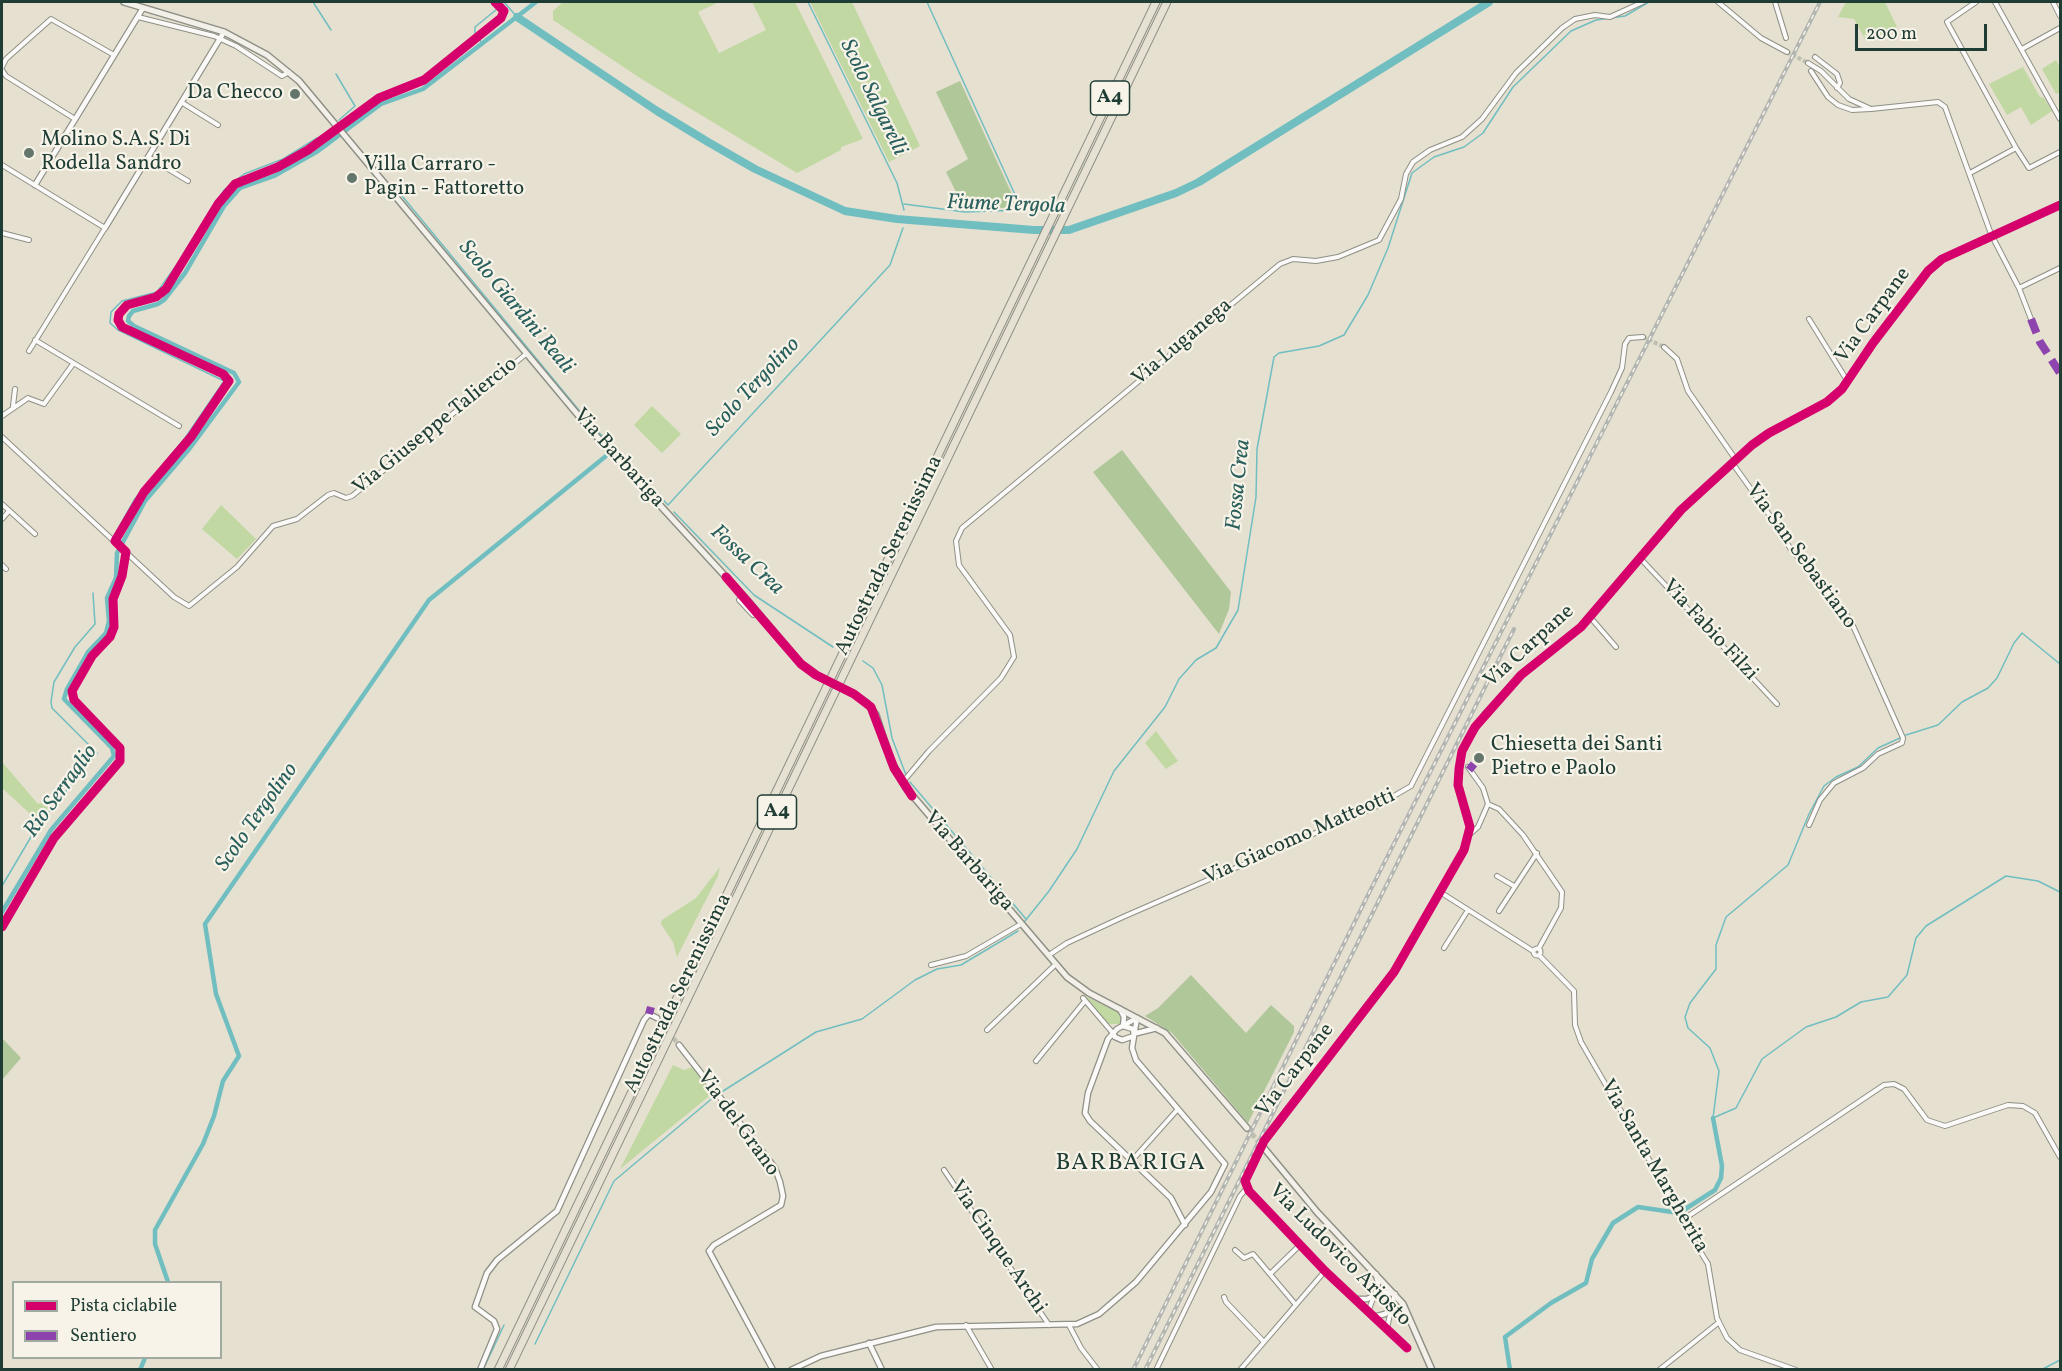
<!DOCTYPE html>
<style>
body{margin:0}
#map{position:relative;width:2062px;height:1371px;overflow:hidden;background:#e5e0d0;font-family:Vollkorn,serif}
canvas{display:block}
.frame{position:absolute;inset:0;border:3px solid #1f3d34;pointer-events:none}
.legend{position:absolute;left:12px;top:1281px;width:210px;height:78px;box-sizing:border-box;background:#f7f3e8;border:2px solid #a1aaa0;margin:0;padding:8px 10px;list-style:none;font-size:18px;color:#1f3d34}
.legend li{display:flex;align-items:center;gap:12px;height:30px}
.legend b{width:30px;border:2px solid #a1aaa0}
.scale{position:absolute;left:1855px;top:24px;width:132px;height:27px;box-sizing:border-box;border:3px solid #1f3d34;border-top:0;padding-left:8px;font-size:18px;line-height:21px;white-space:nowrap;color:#1f3d34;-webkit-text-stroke:4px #f7f3e8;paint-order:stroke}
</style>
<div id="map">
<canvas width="2062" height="1371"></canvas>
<div class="frame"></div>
<ul class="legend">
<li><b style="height:8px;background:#d6006c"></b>Pista ciclabile</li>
<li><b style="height:8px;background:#8e44ad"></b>Sentiero</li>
</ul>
<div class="scale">200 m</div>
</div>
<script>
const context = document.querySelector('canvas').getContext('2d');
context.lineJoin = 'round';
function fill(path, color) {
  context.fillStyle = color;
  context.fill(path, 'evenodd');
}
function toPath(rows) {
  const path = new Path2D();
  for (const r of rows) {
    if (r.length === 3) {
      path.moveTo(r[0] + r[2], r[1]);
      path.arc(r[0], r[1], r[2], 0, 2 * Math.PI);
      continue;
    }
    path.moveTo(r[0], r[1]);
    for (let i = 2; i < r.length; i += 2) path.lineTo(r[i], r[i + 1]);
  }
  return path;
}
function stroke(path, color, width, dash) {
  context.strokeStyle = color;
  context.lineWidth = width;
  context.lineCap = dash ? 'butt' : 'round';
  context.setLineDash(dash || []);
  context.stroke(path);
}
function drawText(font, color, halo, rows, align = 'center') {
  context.font = font + ' Vollkorn,serif';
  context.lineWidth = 4.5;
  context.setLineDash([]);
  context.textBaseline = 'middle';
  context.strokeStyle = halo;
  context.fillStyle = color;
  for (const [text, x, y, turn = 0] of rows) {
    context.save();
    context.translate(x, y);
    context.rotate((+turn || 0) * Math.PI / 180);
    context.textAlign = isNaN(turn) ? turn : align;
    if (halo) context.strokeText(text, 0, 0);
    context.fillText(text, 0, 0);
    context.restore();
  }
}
const green = toPath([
 [563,2,719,2,698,12,719,53,766,30,752,2,795,2,863,139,841,147,841,150,797,173,643,80,553,20,553,11],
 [810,2,852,2,920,146,889,162],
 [1846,2,1885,2,1897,27,1866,41,1854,19,1838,17],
 [2056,60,2060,68,2060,92,2056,94,2042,69],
 [2023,67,2040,97,2044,98,2052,111,2031,125,2021,107,2007,115,1989,84],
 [652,406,681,434,662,453,634,425],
 [221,505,256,539,237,559,202,529],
 [1156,731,1178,761,1166,769,1145,743],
 [2,762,38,804,56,799,38,821,2,788],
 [720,867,718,876,677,957,673,942,661,924,662,920,696,898],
 [1085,996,1120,1013,1122,1019,1120,1024,1108,1024],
 [673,1065,684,1070,693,1067,713,1093,620,1169]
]);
const forest = toPath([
 [960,81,1016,203,1012,208,964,208,946,172,968,159,936,92],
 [1122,450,1231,592,1229,609,1219,634,1093,472],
 [1191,975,1246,1033,1271,1005,1294,1026,1294,1032,1248,1123,1172,1033,1145,1016,1158,1008],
 [2,1038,21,1058,2,1080]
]);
const stream = toPath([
 [313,2,331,30],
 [504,2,517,17],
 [808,2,897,183,904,210],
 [475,33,475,27,497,9],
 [479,38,482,44],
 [336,74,355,106,339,120],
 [393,185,587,420,668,505,890,265,903,228],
 [904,204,965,212,1022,210,927,2],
 [674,512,754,595,833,647],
 [115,534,134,500,185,438,224,381,118,330,110,323,111,312,122,301,157,292,192,244,224,190,244,174,283,159,317,138],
 [863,661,873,668,882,685,892,738,906,775],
 [1906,735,1938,725,1962,702,1988,688,1997,678,2014,643,2022,633,2060,664],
 [1900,738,1878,748,1858,767,1836,777,1824,786,1809,814,1788,865,1726,917,1716,945,1716,969,1690,1003,1685,1017,1688,1028,1710,1048,1719,1071,1713,1118,1736,1108,1762,1059,1806,1027,1836,1017,1861,1002,1888,997,1907,975,1916,938,1926,926,2006,876,2038,881,2060,892],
 [910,782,1026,919],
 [2,886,38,825,97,753,52,708,51,702,54,682,75,647,95,624,93,593],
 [1025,921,1049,891,1077,849,1114,771,1165,707,1179,679,1196,660,1216,648,1238,610,1256,497,1257,449,1274,357,1279,353,1319,346,1344,335,1368,295,1388,248,1412,173,1434,157,1464,147,1483,133,1513,87,1571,31,1596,20,1625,16,1649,2],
 [720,1093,816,1032,862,1019,915,980,937,969,961,965,1018,931],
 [535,1344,614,1181,715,1096],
 [483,1370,504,1325],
 [2041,1370,2060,1360]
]);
const canal = toPath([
 [614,450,616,448],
 [2,912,51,830,114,756,112,748,64,699,67,689,88,652,106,633,109,621,107,598,116,578,117,553,145,501,190,448,239,382,234,373,134,326,128,321,129,316,133,311,158,304,164,300,185,273,224,206,240,188,274,176,318,151,381,104,423,89,536,2],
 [168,1282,155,1244,155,1230,203,1144,214,1116,223,1081,239,1056,216,994,205,924,429,600,606,456],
 [140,1370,145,1358],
 [1510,1370,1505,1337,1551,1303,1586,1283,1592,1259,1613,1223,1638,1207,1679,1213,1715,1190,1721,1178,1722,1166,1713,1118]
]);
const river = toPath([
 [517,17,657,111,708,142,755,169,845,211,897,219,1034,230,1069,230,1176,193,1199,182,1489,2]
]);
const minorTunnel = toPath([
 [1787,52,1808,63],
 [1643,337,1664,347]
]);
const tertiaryTunnel = toPath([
 [657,1018,679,1045]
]);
const secondaryTunnel = toPath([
 [1247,1128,1263,1147]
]);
const minor = toPath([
 [1718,2,1761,38,1787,52],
 [1775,2,1786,38],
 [1976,2,1947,22,2016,148],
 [1995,2,2060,119],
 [2053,2,2060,16],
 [138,17,214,36,236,46,282,76,289,72],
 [2022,49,2060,28],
 [1815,57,1837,74,1840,83,1837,88],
 [1808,63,1821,71,1849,99,1871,109,1938,102,1945,107,1991,234,2019,288,2031,319],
 [2,67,6,59,51,19,114,55],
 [2,70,6,76,75,119],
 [1811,71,1828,97,1838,105,1852,110,1871,109],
 [181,102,218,125],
 [148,157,188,181],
 [2,165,105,228,29,351],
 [1970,173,2016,148,2029,168,2060,152],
 [2,233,29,240],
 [2019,288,2060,268],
 [1809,319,1848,382],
 [35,340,179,426],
 [1664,347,1677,359,1688,391,1736,460],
 [13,406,15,389],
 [2,416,28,398,44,404,73,364],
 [2,437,174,597,189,606,237,567,273,526,297,519,328,495,334,493,346,498,352,496,526,354],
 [1733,464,1773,520,1790,548,1850,619,1903,738,1902,743,1878,754,1863,768,1834,783,1820,800,1809,825],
 [2,504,35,534],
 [2,519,9,511],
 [1640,558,1777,704],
 [2,565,6,569],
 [742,595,739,600,753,615],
 [1590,617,1616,647],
 [1468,767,1483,788,1488,804,1478,827,1470,834],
 [902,783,929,751,1001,678,1014,657,1010,635,959,565,956,541,962,528,1280,264,1293,259,1316,261,1338,257,1379,240,1401,199,1406,174,1413,162,1430,150,1462,137,1482,119,1516,73,1562,28,1575,19,1595,15,1610,17,1643,2],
 [1488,804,1499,809,1523,835,1562,892,1561,908,1539,948],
 [1497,876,1514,886],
 [1440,892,1533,951],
 [1499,911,1537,853],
 [1444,948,1468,910],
 [1537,952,3.5],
 [1049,955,1067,943,1123,917,1375,807,1411,786,1611,392,1622,368,1625,344,1629,338,1643,337],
 [1539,955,1574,991,1575,1025,1581,1042,1662,1182,1679,1217,1708,1264,1717,1318,1727,1338,1740,1350,1796,1370],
 [931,965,966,956,1021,924],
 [1083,998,1112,1032],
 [987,1030,1056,964],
 [1036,1061,1085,1001],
 [1136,1156,1178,1109],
 [944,1170,1049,1325],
 [1681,1221,1884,1085,1894,1084,1904,1089,1927,1120,1945,1126,2008,1105,2023,1106,2035,1113,2060,1157],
 [1235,1250,1244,1258,1253,1254,1296,1305],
 [1270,1274,1300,1245],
 [1224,1297,1226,1302,1264,1342],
 [1368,1312,1374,1296],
 [1374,1317,1407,1348],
 [966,1325,992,1370],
 [1069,1325,1081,1348,1098,1370],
 [1387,1328,1391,1310],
 [1156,1370,1240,1196,1247,1188],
 [1240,1370,1325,1271],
 [1659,1370,1718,1323]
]);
const tertiary = toPath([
 [35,185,143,8],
 [105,228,224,32],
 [1120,1009,1124,1017,1123,1026],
 [1137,1018,1117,1029,1108,1039,1088,1093,1085,1113,1090,1121,1171,1198,1185,1225],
 [1112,1032,1115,1037,1122,1040,1134,1036,1133,1029,1123,1026],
 [1137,1033,1157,1028],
 [679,1045,775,1168,780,1182,783,1196,781,1205,714,1245,709,1251,773,1370],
 [1264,1141,1394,972,1464,850,1470,827,1458,785,1460,760,1465,744,1485,714,1526,670,1581,627,1676,515,1752,445,1769,433,1827,402,1842,389,1873,343,1928,271,1942,259,2060,205],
 [1260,1149,1245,1178,1249,1191,1331,1277,1354,1299,1373,1317,1385,1314,1391,1309,1395,1294,1383,1292,1367,1299,1354,1299],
 [1375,1295,1378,1283,1376,1274],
 [869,1343,882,1370],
 [480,1370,497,1329,494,1321,475,1307,487,1273,497,1260,557,1211,644,1020,649,1014,657,1018],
 [791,1370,821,1356,936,1327,1077,1324,1099,1314,1136,1282,1211,1192,1225,1164,1136,1060,1132,1048,1137,1018]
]);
const secondary = toPath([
 [124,2,224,32,267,55,299,81,588,427,748,601,801,664,816,675],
 [854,694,867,703,876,715,891,761,906,788,1067,977,1089,993,1165,1033,1247,1128],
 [1264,1148,1317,1212,1403,1304,1432,1370]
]);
const motorway = toPath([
 [498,1370,1156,2],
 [509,1370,1167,2]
]);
const rail = toPath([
 [1133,1370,1371,889,1820,2],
 [1145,1370,1514,629]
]);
const tertiaryBridge = toPath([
 [1260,1149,1264,1141]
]);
const secondaryBridge = toPath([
 [816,675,854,694]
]);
const quiet = toPath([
 [2031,319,2040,342,2060,373],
 [1469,770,1474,764],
 [649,1014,651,1007]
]);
const cycleway = toPath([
 [726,577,801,664,816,675,854,694,871,707,894,768,912,796],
 [2,927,54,838,120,761,120,748,74,700,72,691,92,656,110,637,114,627,113,599,122,576,126,552,115,541,144,492,191,437,229,381,223,374,122,327,118,320,119,314,127,305,156,297,166,289,218,204,235,184,278,167,308,150,379,98,424,80,501,18,504,11,495,2],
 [1407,1348,1325,1271,1249,1191,1245,1181,1264,1141,1394,972,1464,850,1470,827,1458,785,1459,769,1462,751,1475,727,1521,675,1581,627,1681,510,1752,445,1769,433,1827,402,1842,389,1873,343,1928,271,1942,259,2060,205]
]);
const markers = [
 [295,94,6,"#64766b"],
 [29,153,6,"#64766b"],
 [352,178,6,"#64766b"],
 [1479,758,6,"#64766b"]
];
const shields = [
 [1110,98,39],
 [777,812,39]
];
const shieldNames = [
 ["A4",1110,98],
 ["A4",777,812]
];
const poiNames = [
 ["Da Checco",283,94,"right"],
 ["Molino S.A.S. Di",41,141],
 ["Rodella Sandro",41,165],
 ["Villa Carraro -",364,166],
 ["Pagin - Fattoretto",364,190],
 ["Chiesetta dei Santi",1491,746],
 ["Pietro e Paolo",1491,770]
];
const streetNames = [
 ["Via Carpane",1874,316,-54],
 ["Via Luganega",1183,343,-40],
 ["Via Giuseppe Taliercio",436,427,-39],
 ["Via Barbariga",618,459,48],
 ["Autostrada Serenissima",890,556,-64],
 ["Via San Sebastiano",1800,557,54],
 ["Via Fabio Filzi",1709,631,47],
 ["Via Carpane",1530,647,-42],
 ["Via Giacomo Matteotti",1300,838,-24],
 ["Via Barbariga",968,862,49],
 ["Autostrada Serenissima",679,994,-64],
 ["Via Carpane",1296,1071,-52],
 ["Via del Grano",737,1124,54],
 ["Via Santa Margherita",1653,1167,60],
 ["Via Cinque Archi",997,1248,56],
 ["Via Ludovico Ariosto",1339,1256,45]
];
const waterNames = [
 ["Scolo Salgarelli",872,98,64],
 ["Fiume Tergola",1006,206,2],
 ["Scolo Giardini Reali",515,308,50],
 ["Scolo Tergolino",754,388,-47],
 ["Fossa Crea",1240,485,-84],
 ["Fossa Crea",746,561,43],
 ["Rio Serraglio",62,792,-54],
 ["Scolo Tergolino",258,818,-55]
];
const quarterNames = [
 ["BARBARIGA",1131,1165]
];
fill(green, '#c2d8a3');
fill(forest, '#b0c79a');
stroke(stream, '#71bec1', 1.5);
stroke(canal, '#71bec1', 4.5);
stroke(river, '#71bec1', 8);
stroke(minorTunnel, '#bdbfb1', 4, [4, 2]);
stroke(tertiaryTunnel, '#bdbfb1', 4.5, [4.5, 2]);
stroke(secondaryTunnel, '#bdbfb1', 5, [5, 2.5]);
stroke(minor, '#8e9086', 6);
stroke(tertiary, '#8e9086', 7);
stroke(secondary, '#8e9086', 8);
stroke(motorway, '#8e9086', 9);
stroke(minor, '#fbfaf8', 4);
stroke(tertiary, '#fbfaf8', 4.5);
stroke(secondary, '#f3f0ea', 5);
stroke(motorway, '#e7e1d4', 7);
stroke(rail, '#b2b5b1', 4);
stroke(rail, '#f7f3e8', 1.5, [4.5]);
stroke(tertiaryBridge, '#8e9086', 7, []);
stroke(secondaryBridge, '#8e9086', 8, []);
stroke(tertiaryBridge, '#fbfaf8', 4.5);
stroke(secondaryBridge, '#f3f0ea', 5);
stroke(quiet, '#8e44ad', 8, [15, 8]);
stroke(cycleway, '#d6006c', 9);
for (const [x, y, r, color] of markers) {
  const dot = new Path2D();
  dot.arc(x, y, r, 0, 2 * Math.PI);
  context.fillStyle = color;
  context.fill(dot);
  stroke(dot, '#f7f3e8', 2);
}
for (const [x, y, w] of shields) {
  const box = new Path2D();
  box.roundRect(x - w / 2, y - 17, w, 34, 4.5);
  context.fillStyle = '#f7f3e8';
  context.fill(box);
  stroke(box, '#1f3d34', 1.5);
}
drawText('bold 20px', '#1f3d34', null, shieldNames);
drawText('21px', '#1f3d34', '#f7f3e8', poiNames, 'left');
drawText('21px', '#1f3d34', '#f7f3e8', streetNames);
drawText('italic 22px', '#295f5c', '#f7f3e8', waterNames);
context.letterSpacing = '1.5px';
drawText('24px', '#1f3d34', '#f7f3e8', quarterNames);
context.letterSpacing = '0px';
</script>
